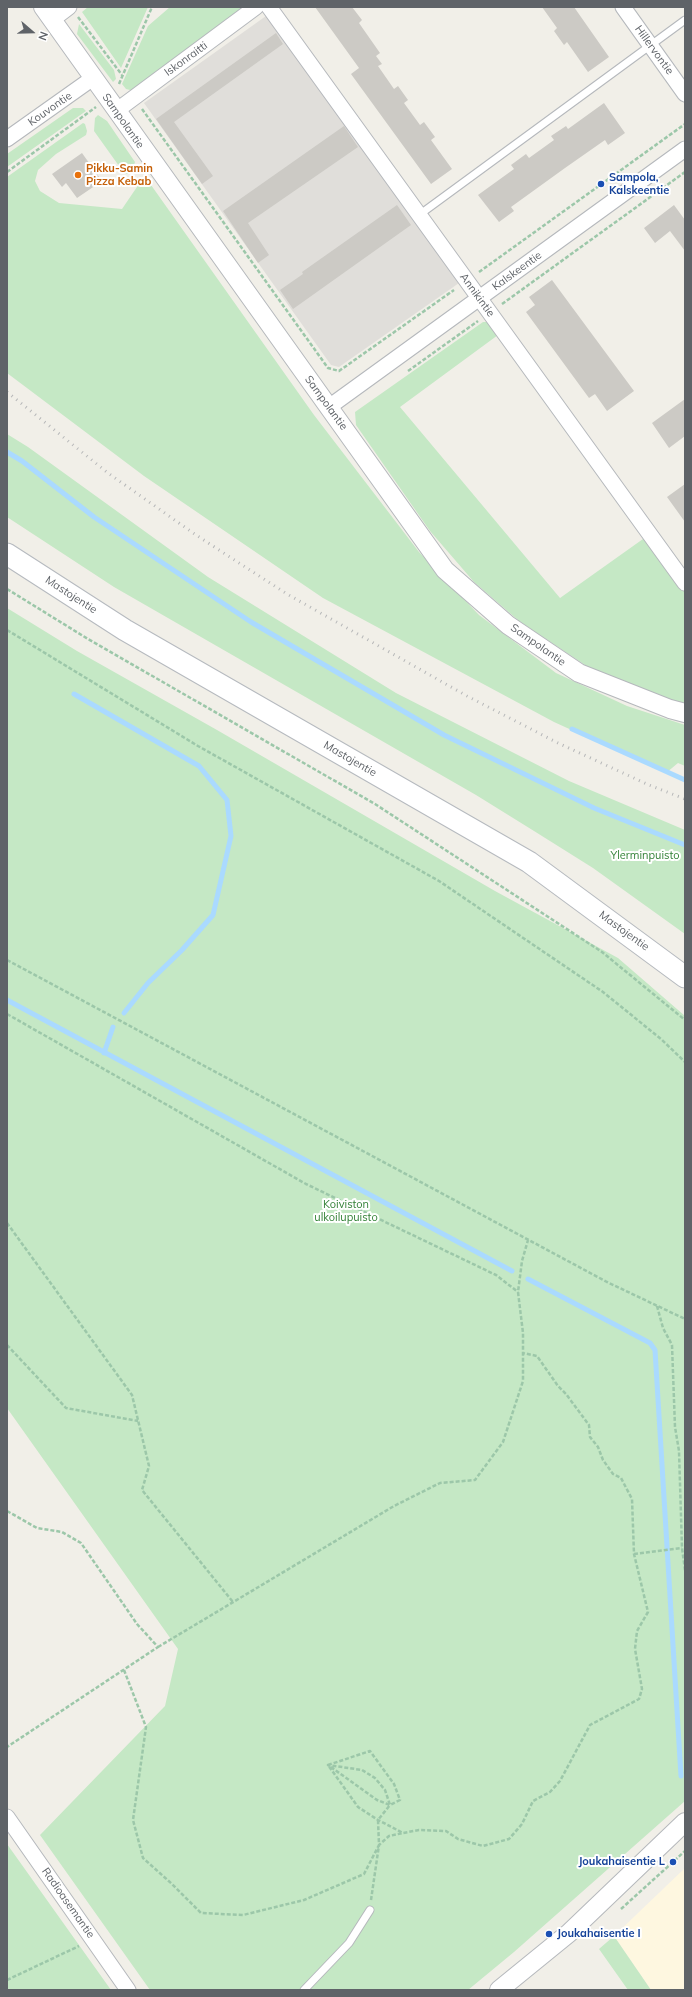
<!DOCTYPE html>
<style>
body{margin:0}
#map{position:relative;width:692px;height:1997px;overflow:hidden;background:#f1efe8;font-family:Mulish,sans-serif}
canvas{display:block}
.frame{position:absolute;inset:0;border:8px solid #5f6368;pointer-events:none}
.north{position:absolute;left:12px;top:12px;width:40px;height:40px;-webkit-text-stroke:3px #fff;paint-order:stroke;rotate:110deg;font-size:11px;font-weight:700;line-height:16px;text-align:center;color:#5f6368}
.north::after{content:'';display:block;margin:auto;width:14px;height:18px;background:#5f6368;clip-path:polygon(50% 0,100% 100%,50% 72%,0 100%)}
</style>
<div id="map">
<canvas width="692" height="1997"></canvas>
<div class="frame"></div>
<div class="north">N</div>
</div>
<script>
const context = document.querySelector('canvas').getContext('2d');
context.lineJoin = 'round';
function fill(path, color) {
  context.fillStyle = color;
  context.fill(path, 'evenodd');
}
function toPath(rows) {
  const path = new Path2D();
  for (const r of rows) {
    path.moveTo(r[0], r[1]);
    for (let i = 2; i < r.length; i += 2) path.lineTo(r[i], r[i + 1]);
  }
  return path;
}
function stroke(path, color, width, dash) {
  context.strokeStyle = color;
  context.lineWidth = width;
  context.lineCap = dash ? 'butt' : 'round';
  context.setLineDash(dash || []);
  context.stroke(path);
}
function drawText(font, color, halo, rows, align = 'center') {
  context.font = font + ' Mulish,sans-serif';
  context.lineWidth = 4;
  context.setLineDash([]);
  context.textBaseline = 'middle';
  context.strokeStyle = halo;
  context.fillStyle = color;
  for (const [text, x, y, turn = 0] of rows) {
    context.save();
    context.translate(x, y);
    context.rotate((+turn || 0) * Math.PI / 180);
    context.textAlign = isNaN(turn) ? turn : align;
    if (halo) context.strokeText(text, 0, 0);
    context.fillText(text, 0, 0);
    context.restore();
  }
}
const commercial = toPath([
 [685,1868,685,1990,651,1990,614,1936]
]);
const industrial = toPath([
 [266,16,459,283,339,367,331,365,144,103]
]);
const green = toPath([
 [88,7,148,7,121,68,82,12],
 [170,7,247,7,134,91,126,89,122,84,148,26],
 [79,24,114,70,116,79,113,82,77,34],
 [73,108,83,108,86,111,7,167,7,154],
 [98,115,107,121,135,162,133,168,128,174,124,173,94,131,95,118],
 [83,123,85,124,87,131,86,135,56,154,38,170,35,181,40,191,59,203,122,209,139,184,151,185,314,415,419,552,479,615,556,673,627,706,685,725,685,766,678,763,666,773,554,722,323,598,144,476,7,373,7,177],
 [483,322,487,322,498,335,400,407,560,598,643,539,652,543,685,589,685,704,663,699,591,669,519,621,474,582,430,531,356,425,355,412],
 [7,434,28,447,208,577,396,693,569,781,685,830,685,934,593,868,534,831,476,795,114,587,7,517],
 [7,608,77,651,217,730,495,891,618,958,685,1016,685,1801,514,1952,468,1990,150,1990,40,1835,165,1706,178,1649,7,1408],
 [7,1844,111,1990,7,1990],
 [614,1936,651,1990,628,1990,599,1949]
]);
const stream = toPath([
 [7,452,22,461,94,517,251,622,444,735,594,808,685,845],
 [74,694,199,766,227,800,231,836,213,915,182,950,148,983,124,1013],
 [572,729,685,780],
 [7,1000,512,1271],
 [104,1053,113,1027],
 [528,1279,650,1343,655,1350,681,1776]
]);
const building = toPath([
 [315,7,352,7,362,20,359,23,380,53,376,56,382,64,378,66,394,89,398,86,408,100,404,103,420,125,424,122,435,137,431,140,452,169,431,184,351,74,359,68],
 [542,7,574,7,609,57,588,72,567,42,564,45,554,31,557,28],
 [276,33,283,44,174,122,213,176,202,184,156,119],
 [604,103,625,133,608,145,605,140,565,168,511,207,514,211,499,222,478,195,514,169,511,165,526,154,529,158,554,140,551,136,566,126,568,129],
 [344,126,358,147,248,223,269,255,258,263,223,211],
 [82,153,102,181,77,198,66,183,62,187,52,174],
 [397,205,411,225,293,309,280,290,303,274,302,272],
 [674,205,685,220,685,251,670,231,655,243,644,228],
 [552,280,634,391,607,411,595,394,589,398,526,312,535,305,529,297],
 [685,399,685,436,669,448,652,423],
 [685,484,685,522,667,497]
]);
const path = toPath([
 [78,17,122,75],
 [119,84,152,7],
 [142,109,328,368,339,371,454,290],
 [7,172,96,107],
 [479,272,685,124],
 [502,304,685,172],
 [408,371,478,321],
 [7,589,88,639,375,804,602,952,685,1020],
 [7,630,198,746,439,881,603,992,661,1039,685,1062],
 [7,960,607,1282,685,1319],
 [7,1014,306,1184,496,1275,518,1292],
 [7,1223,132,1395,149,1466,142,1490,233,1602],
 [657,1306,663,1328,672,1345,675,1427,679,1451,682,1548,685,1570],
 [7,1345,66,1408,138,1421],
 [7,1511,37,1528,62,1532,81,1543,137,1624,158,1647,7,1747],
 [634,1554,682,1548],
 [158,1647,394,1506,440,1483,475,1480,503,1442,523,1381,523,1333,518,1292,522,1261,528,1240],
 [124,1670,146,1727,133,1820,143,1858,172,1884,201,1913,243,1915,304,1900,364,1874,379,1845,378,1820,390,1805,377,1800,328,1765,362,1770,375,1778,385,1790,390,1805,400,1800,394,1784,370,1751,328,1765,358,1807,378,1820,403,1833,419,1830,446,1831,458,1839,483,1846,509,1839,522,1824,533,1801,550,1792,560,1781,590,1725,639,1699,642,1689,635,1649,637,1631,648,1612,634,1554,632,1499,621,1478,613,1474,603,1460,598,1447,590,1437,589,1425,566,1394,558,1386,537,1356,523,1353],
 [371,1900,379,1845,389,1836,403,1833],
 [621,1909,685,1851],
 [7,1980,79,1946]
]);
const service = toPath([
 [419,215,685,20],
 [304,1990,349,1943,370,1910]
]);
const minor = toPath([
 [269,7,685,583],
 [623,7,685,94],
 [52,20,69,7],
 [116,111,256,7],
 [7,139,93,78],
 [329,407,685,149],
 [7,1817,128,1990]
]);
const tertiary = toPath([
 [43,7,445,570,508,625,579,673,670,709,685,713],
 [499,1990,569,1933,685,1822]
]);
const secondary = toPath([
 [7,554,125,630,529,862,685,977]
]);
const rail = toPath([
 [7,392,108,473,196,535,287,594,467,696,558,743,649,785,685,799]
]);
const markers = [
 [78,175,4,"#e8710a"],
 [601,184,4,"#1a4fb4"],
 [673,1862,4,"#1a4fb4"],
 [549,1934,4,"#1a4fb4"]
];
const streetNames = [
 ["Hillervontie",654,50,54],
 ["Iskonraitti",186,59,-36],
 ["Kouvontie",50,109,-35],
 ["Sampolantie",123,121,55],
 ["Kalskeentie",517,271,-36],
 ["Annikintie",477,295,54],
 ["Sampolantie",326,403,54],
 ["Mastojentie",71,595,33],
 ["Sampolantie",538,645,35],
 ["Mastojentie",350,759,30],
 ["Mastojentie",624,931,36],
 ["Radioasemantie",68,1903,55]
];
const foodNames = [
 ["Pikku-Samin",86,169],
 ["Pizza Kebab",86,182]
];
const transitNames = [
 ["Sampola,",609,178],
 ["Kalskeentie",609,191],
 ["Joukahaisentie L",665,1862,"right"],
 ["Joukahaisentie I",557,1934]
];
const parkNames = [
 ["Ylerminpuisto",645,856],
 ["Koiviston",346,1205],
 ["ulkoilupuisto",346,1218]
];
fill(commercial, '#fef7e0');
fill(industrial, '#e0deda');
fill(green, '#c5e8c5');
stroke(stream, '#aadaff', 5);
fill(building, '#cccac5');
stroke(service, '#b5b8bc', 9);
stroke(minor, '#b5b8bc', 17);
stroke(tertiary, '#b5b8bc', 20);
stroke(secondary, '#b6babf', 23);
stroke(path, '#9cc7a9', 2.5, [4, 2]);
stroke(service, '#fff', 7);
stroke(minor, '#fff', 15);
stroke(tertiary, '#fff', 18);
stroke(secondary, '#fff', 21);
stroke(rail, '#b6b7b8', 3, [1, 5]);
for (const [x, y, r, color] of markers) {
  const dot = new Path2D();
  dot.arc(x, y, r, 0, 2 * Math.PI);
  context.fillStyle = color;
  context.fill(dot);
  stroke(dot, '#fff', 1.5);
}
drawText('11px', '#5f6368', '#fff', streetNames);
drawText('bold 11px', '#c56008', '#fff', foodNames, 'left');
drawText('bold 11px', '#164399', '#fff', transitNames, 'left');
drawText('11px', '#348238', '#fff', parkNames);
</script>
